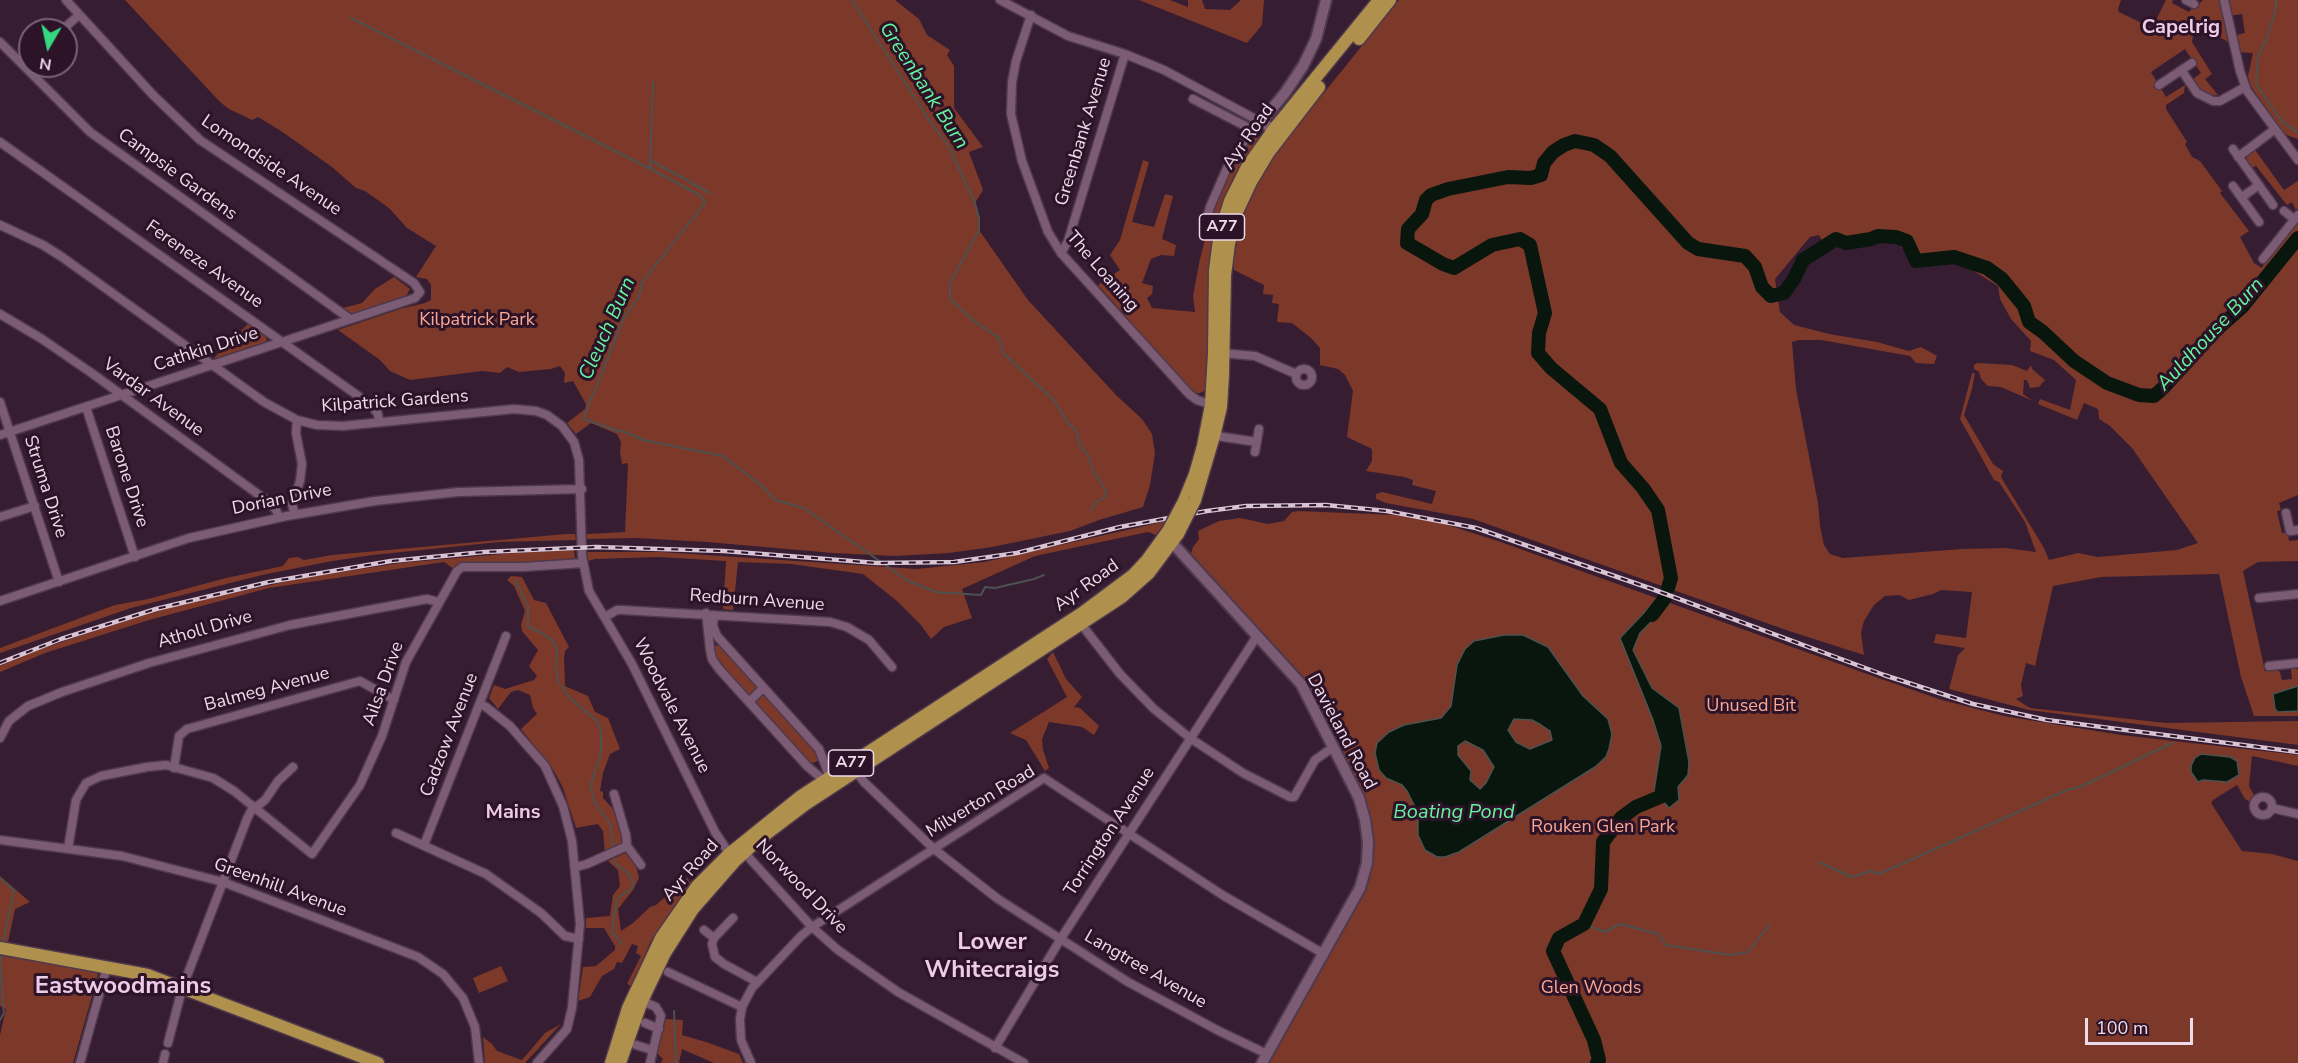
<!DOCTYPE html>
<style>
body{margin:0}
#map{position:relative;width:2298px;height:1063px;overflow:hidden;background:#371d32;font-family:"Nunito Sans",sans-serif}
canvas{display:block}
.north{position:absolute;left:18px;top:18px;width:60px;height:60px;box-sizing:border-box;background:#2d1328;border:2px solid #7a6375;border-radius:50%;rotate:189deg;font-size:16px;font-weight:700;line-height:24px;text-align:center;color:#eddbe9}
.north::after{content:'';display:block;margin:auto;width:21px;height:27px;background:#35d881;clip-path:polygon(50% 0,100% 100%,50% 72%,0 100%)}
.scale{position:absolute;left:2085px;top:1018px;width:108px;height:27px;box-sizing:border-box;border:3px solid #eddbe9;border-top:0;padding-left:8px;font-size:18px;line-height:21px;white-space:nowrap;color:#eddbe9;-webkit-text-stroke:4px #2d1328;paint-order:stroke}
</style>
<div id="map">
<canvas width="2298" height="1063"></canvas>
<div class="north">N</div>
<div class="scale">100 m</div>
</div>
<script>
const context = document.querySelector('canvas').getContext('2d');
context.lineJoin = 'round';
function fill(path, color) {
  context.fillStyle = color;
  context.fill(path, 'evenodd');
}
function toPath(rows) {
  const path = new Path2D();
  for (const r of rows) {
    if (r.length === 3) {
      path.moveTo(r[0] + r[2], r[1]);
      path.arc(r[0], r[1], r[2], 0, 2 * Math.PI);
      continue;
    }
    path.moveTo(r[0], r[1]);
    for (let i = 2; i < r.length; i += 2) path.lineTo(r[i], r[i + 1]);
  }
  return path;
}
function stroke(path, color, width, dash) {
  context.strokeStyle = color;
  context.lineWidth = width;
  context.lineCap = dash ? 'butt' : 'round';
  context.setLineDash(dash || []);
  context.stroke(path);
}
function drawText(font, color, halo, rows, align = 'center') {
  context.font = font + ' "Nunito Sans",sans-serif';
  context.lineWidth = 6;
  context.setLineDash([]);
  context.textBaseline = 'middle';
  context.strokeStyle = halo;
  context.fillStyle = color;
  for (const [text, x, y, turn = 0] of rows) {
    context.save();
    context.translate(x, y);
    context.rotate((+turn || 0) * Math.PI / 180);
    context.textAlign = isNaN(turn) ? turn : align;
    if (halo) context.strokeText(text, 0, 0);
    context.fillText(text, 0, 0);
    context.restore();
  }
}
const green = toPath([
 [125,0,895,0,919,19,927,35,950,50,947,55,954,66,954,108,983,147,969,152,983,190,975,203,979,218,979,230,1028,300,1116,395,1142,419,1152,434,1155,453,1150,485,1143,507,1099,520,1070,531,992,547,949,553,895,556,833,553,707,542,637,538,586,539,587,534,625,532,628,463,622,464,620,452,621,442,617,434,591,423,576,434,567,423,585,409,586,404,573,381,564,383,565,373,560,366,551,369,519,372,507,367,500,373,482,371,410,380,390,371,380,360,338,330,400,309,425,303,431,300,431,285,427,279,416,277,436,246,407,228,389,208,365,191,356,188,332,167,281,131,258,117,252,120,229,109,220,102],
 [1139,0,1170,0,1188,7,1188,0,1202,0,1205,9,1230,10,1241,0,1264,0,1262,25,1247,43],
 [1399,0,2121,0,2118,9,2119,12,2152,28,2166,0,2173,0,2172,3,2189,12,2195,5,2197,6,2203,0,2219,0,2228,42,2221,38,2218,27,2212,27,2211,22,2206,23,2193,35,2192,42,2212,74,2205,79,2218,95,2211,95,2202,91,2193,79,2201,73,2185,49,2151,72,2166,97,2185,85,2184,93,2166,105,2166,109,2187,142,2185,144,2192,157,2200,161,2222,191,2220,193,2249,231,2240,237,2254,263,2262,268,2269,255,2298,222,2298,495,2279,503,2281,510,2277,511,2282,533,2288,533,2289,541,2298,540,2298,561,2258,562,2243,571,2265,671,2276,669,2280,672,2282,680,2292,679,2291,669,2295,668,2298,670,2298,716,2254,716,2241,677,2219,574,2101,577,2053,586,2035,666,2026,663,2021,685,2023,696,2016,699,2030,708,2166,723,2298,721,2298,745,2029,710,1949,689,1958,655,1965,648,1934,643,1936,634,1966,638,1972,592,1941,590,1933,594,1909,600,1899,595,1885,596,1874,605,1864,621,1861,633,1864,655,1789,631,1473,519,1386,503,1376,499,1376,494,1382,492,1432,504,1436,491,1412,485,1413,480,1404,477,1366,471,1372,461,1372,449,1347,437,1353,391,1345,375,1338,369,1320,365,1320,348,1311,338,1292,323,1277,322,1279,304,1272,303,1273,295,1263,294,1264,285,1234,270,1233,264,1241,221,1253,190,1272,157],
 [1891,231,1911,261,1942,260,1972,270,1998,286,2000,299,2011,319,2031,341,2030,351,2054,360,2076,380,2070,410,2040,399,2038,404,2077,420,2084,403,2098,409,2099,419,2110,426,2132,448,2198,543,2177,550,2098,557,2078,553,2049,560,2044,548,2001,477,2003,471,1993,464,1964,415,1972,389,1975,373,1972,373,1960,419,1994,480,1999,482,2025,522,2036,552,2006,548,1962,549,1843,558,1830,554,1824,545,1820,526,1818,503,1796,389,1792,342,1799,340,1821,340,1910,356,1916,363,1934,364,1937,356,1921,347,1909,351,1877,342,1829,334,1794,325,1780,312,1775,279,1810,237,1819,235,1826,247,1849,246],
 [2225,0,2298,0,2298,139,2284,134,2250,85,2248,76,2253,53,2236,52,2233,36,2245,33,2242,14,2228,16],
 [1259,127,1259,138,1234,176,1221,211,1212,242,1210,272,1208,383,1206,390,1200,393,1196,393,1190,389,1098,285,1120,270,1110,255,1120,240,1143,160,1149,162,1132,222,1154,227,1165,194,1173,196,1162,239,1176,245,1174,256,1161,255,1151,259,1142,283,1153,286,1152,294,1147,298,1152,308,1195,312,1193,296,1200,259,1212,213,1220,189,1236,158],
 [2255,150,2284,190,2298,181,2298,208,2296,210,2292,202,2287,205,2256,166,2252,168,2247,161,2247,157],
 [394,277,410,289,405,298,353,314,343,308,362,303,375,289],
 [248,324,263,334,267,339,266,342,213,359],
 [1977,363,2012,365,2027,371,2031,365,2032,369,2045,380,2039,387,2030,388,2027,380,2024,380,2023,394,2033,401,2001,387,1988,386,1981,379,1979,372,1974,369,1974,365],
 [1298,511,1395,515,1438,522,1498,541,1881,679,1942,700,2004,716,2121,735,2298,755,2298,766,2252,756,2249,786,2254,795,2250,802,2245,799,2237,785,2213,800,2211,803,2242,851,2272,854,2298,861,2298,1063,1263,1063,1360,888,1365,820,1301,684,1189,560,1193,547,1199,539,1198,531,1219,521,1240,518,1268,524,1284,521,1292,512],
 [1167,521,1156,535,1148,532,1035,556,962,589,972,618,944,627,931,639,921,625,897,601,863,574,791,564,738,562,733,610,723,609,726,561,658,557,595,559,588,561,587,552,661,552,917,569,984,562],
 [566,534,575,534,576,540,499,542,373,555,332,561,262,575,131,608,0,653,0,648,115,605,148,599,226,578,283,566,289,558,298,557,304,560,332,555],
 [574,550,575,558,572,561,455,570,444,562,269,588,149,620,45,653,0,672,0,666,23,655,112,625,181,604,303,578,399,563,514,553],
 [511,576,522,577,534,600,546,603,569,647,565,651,564,659,565,686,588,696,595,712,608,718,620,749,610,754,603,773,600,791,603,792,603,798,613,809,625,844,605,853,603,831,598,824,576,828,563,788,554,771,521,729,537,714,533,708,530,695,518,690,511,692,498,709,489,698,494,685,505,689,534,680,537,676,529,666,538,650,522,631,521,625,525,611,514,586,507,580],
 [716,645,721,646,759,687,749,696,718,662,714,649],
 [1053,652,1066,679,1082,697,1074,707,1080,708,1099,726,1094,735,1082,727,1049,722,1042,739,1043,750,1049,768,1045,771,1026,740,1010,733,1067,697,1047,659],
 [764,693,820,756,818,761,812,763,806,761,754,703],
 [625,853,635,862,639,878,633,890,618,909,621,931,633,923,650,907,656,905,687,878,692,885,650,943,631,986,627,984,641,956,636,953,638,946,632,944,622,963,617,962,614,969,602,976,590,997,578,1001,583,967,596,966,615,950,615,946,604,928,586,928,586,918,610,916,613,895,620,886,618,870,608,861],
 [0,876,30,902,15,909,8,942,0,941],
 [0,955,97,972,98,975,73,1063,0,1063,0,1035,6,1009,0,1006],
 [501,966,508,981,479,993,473,978],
 [666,1019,683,1020,682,1035,706,1042,739,1054,743,1063,714,1063,682,1049,679,1063,661,1063,663,1059,657,1053],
 [561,1024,525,1063,485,1063,483,1037,492,1044,497,1051,522,1060,545,1033]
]);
const water = toPath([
 [1658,598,1670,603,1640,633,1633,650,1652,688,1679,708,1689,762,1688,775,1678,787,1679,800,1669,808,1654,791,1661,746,1653,720,1620,638,1658,598],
 [1504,635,1523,635,1548,647,1583,696,1608,719,1612,734,1609,749,1606,757,1595,767,1459,852,1445,857,1437,857,1425,850,1418,835,1418,813,1407,791,1402,785,1386,778,1379,770,1375,753,1377,743,1389,732,1404,725,1441,718,1451,706,1457,665,1465,649,1474,641,1504,635],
 [1514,719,1532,720,1541,725,1550,731,1552,740,1530,749,1516,742,1508,730,1514,719],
 [1465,741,1483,750,1494,767,1486,783,1480,789,1470,780,1471,771,1458,755,1458,746,1465,741],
 [2298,686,2298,711,2278,712,2275,709,2273,694,2298,686],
 [2201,754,2230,757,2237,761,2239,775,2227,782,2203,780,2198,782,2191,772,2191,766,2195,758,2201,754]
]);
const stream = toPath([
 [852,0,931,123,948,145,975,203,979,218,979,230,950,283,950,299,974,321,999,338,1003,353,1054,400,1067,422,1076,430,1080,446,1088,455,1093,470,1106,491,1105,497,1096,502,1091,510],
 [2276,0,2276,9,2267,37,2258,57,2256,84,2281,120,2298,133],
 [351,18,651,169],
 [653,82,650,166,653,170,701,196,705,203,642,282,639,297,623,319,595,391,591,398,584,419,618,431,625,432,643,440,723,456,763,487,775,500,804,508,908,581,936,592,981,595,985,587,995,588,1034,579,1044,575],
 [650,160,710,193],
 [515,580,528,606,528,627,542,633,554,642,557,652,556,670,558,682,570,698,597,721,601,731,601,753,591,784,592,792,595,804,607,819,611,827,613,849],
 [613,855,615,863,629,874,634,883,632,888,618,898,616,904,612,932,622,944],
 [1819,862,1852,877,1871,871,1879,874,2067,790,2080,787,2172,743],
 [0,878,14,890,3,943],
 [1584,924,1605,932,1620,924,1658,934,1666,945,1730,955,1748,952,1770,924],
 [674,1011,676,1063],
 [0,1020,4,1013,0,964,2,951]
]);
const river = toPath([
 [1668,588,1671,578,1658,510,1643,488,1621,463,1600,409,1551,368,1538,353,1539,333,1545,313,1530,245,1520,239,1492,245,1454,268,1443,264,1407,243,1408,229,1422,214,1426,200,1431,195,1448,189,1508,177,1531,178,1541,175,1544,163,1553,152,1564,145,1575,141,1594,145,1610,156,1688,243,1698,249,1745,256,1755,267,1762,287,1771,296,1784,293,1794,279,1803,260,1836,239,1846,243,1871,239,1878,236,1896,237,1907,241,1916,261,1954,257,1987,268,2002,279,2024,306,2029,322,2043,332,2074,361,2107,383,2139,395,2154,396,2163,388,2215,331,2242,307,2298,238],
 [1652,615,1665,598],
 [1597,1063,1599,1060,1594,1040,1553,951,1559,938,1584,924,1601,889,1603,842,1621,818,1636,807,1669,793,1670,786]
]);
const minor = toPath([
 [1000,0,1068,36,1125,54,1164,70,1261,122,1244,142,1227,168,1210,207,1205,226],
 [2186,0,2194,4],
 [2224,0,2240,71,2247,91,2298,160],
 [1031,15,1016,61,1012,82,1011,114,1022,161,1048,232,1061,253,1189,394,1197,400,1215,406],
 [62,30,79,15],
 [0,42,90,132,350,319],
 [2182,71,2197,93,2213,101,2220,101,2245,87],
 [2159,85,2192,63],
 [1193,99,1253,130],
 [0,142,371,405,378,414,379,422],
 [2233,149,2273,205],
 [2238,157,2275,129],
 [2233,186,2259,222],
 [2242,197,2259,185],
 [2284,211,2294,219],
 [0,225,43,245,62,257,264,402,297,420,317,425,343,426,514,409,536,411,547,415,562,426,574,442,579,460,582,556,589,591,632,664,715,832,731,856],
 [1061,253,1068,241,1125,54],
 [2263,259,2298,215],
 [0,314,42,339,93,374,266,500,276,510,279,517],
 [1221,353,1255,356,1296,374],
 [1304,377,8],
 [0,402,59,582],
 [86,407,135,557],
 [0,435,415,298,420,292,414,283,200,140,153,95,66,0],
 [1210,435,1257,442],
 [1255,452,1259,429],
 [2286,513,2290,531,2298,530],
 [295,514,292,504,300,481,302,464,296,433,297,420],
 [0,517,35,506],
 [2259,598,2298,594],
 [0,601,189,538,287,516,375,501,458,492,582,489],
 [706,613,710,649,712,659,719,669,807,766,827,783],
 [714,615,713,626,717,636,819,749,831,780],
 [605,617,617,610,622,610,830,622,847,627,869,640,892,667],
 [1078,620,1120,674,1154,709,1190,738,1243,773,1290,797,1294,797,1315,760,1332,748],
 [2269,666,2298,663],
 [749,702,763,688],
 [480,704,486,707,510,726,545,766,563,806,572,841,580,924,572,1008,567,1029,537,1063],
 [0,738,9,721,28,706,62,692,149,663,290,625,427,599,439,602],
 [174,768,179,736,187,729,360,681,394,700],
 [854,769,864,782,934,849,998,899,1128,982,1219,1031,1267,1054],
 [614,794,626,835,627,846,641,865],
 [2263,806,9],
 [2272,808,2298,814],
 [396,833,486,874,541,913,565,936,579,939],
 [0,840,122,856,223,882,418,957,443,974,463,998,475,1027,479,1063],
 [424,845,506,636],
 [68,849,76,800,86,783,101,776,147,767,166,765,213,778,234,791,312,854,360,785,382,736,406,662,457,571,462,567,524,567,583,563],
 [742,850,812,927,838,950,898,992,1024,1063],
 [576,867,587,864,627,846],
 [733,918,714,938,712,944,715,957,724,964,757,982],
 [704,930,714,938],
 [668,972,742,1007],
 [639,1002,642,1001,656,1007,661,1016,650,1063],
 [645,1023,659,1029],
 [168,1043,182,989,247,819,251,811,265,800,278,781,293,767],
 [636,1045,652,1050],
 [995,1048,1060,940,1257,636],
 [80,1063,107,967],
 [163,1063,165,1054],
 [751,1063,741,1040,740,1019,742,1007,752,988,801,936,812,927,1044,778,1224,896,1324,954]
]);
const tertiary = toPath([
 [1279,133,1261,122,1285,93,1303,66,1316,39,1326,0],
 [1166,536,1301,684,1359,798,1365,820,1368,842,1367,863,1360,888,1262,1063]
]);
const primary = toPath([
 [1359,39,1390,0],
 [1195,500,1214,436,1221,407,1223,375,1225,275,1229,244,1237,212,1251,182,1269,152,1319,87],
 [1184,501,1195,474,1203,446,1211,405,1214,353,1215,270,1220,232,1230,201,1247,167,1274,129,1379,0],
 [0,948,148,975,378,1063],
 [611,1063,628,1008,661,938,697,886,729,854,801,796,1082,613,1133,575,1147,560,1168,531],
 [620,1063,642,1001,665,953,693,909,735,861,757,841,806,804,1122,597,1149,573,1178,534]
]);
const rail = toPath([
 [0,663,61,639,156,609,269,582,391,561,484,552,596,547,724,551,877,563,954,562,1017,553,1120,527,1207,511,1246,506,1326,505,1387,511,1476,528,1652,589,1884,675,1973,704,2047,720,2298,752]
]);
const primaryBridge = toPath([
 [1168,531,1184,501],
 [1178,534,1195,500]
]);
const shields = [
 [1222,227,45],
 [851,763,45]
];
const shieldNames = [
 ["A77",1222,227],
 ["A77",851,763]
];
const streetNames = [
 ["Greenbank Avenue",1084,132,-73],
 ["Ayr Road",1249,137,-55],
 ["Lomondside Avenue",271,166,34],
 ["Campsie Gardens",177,175,36],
 ["Fereneze Avenue",204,265,35],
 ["The Loaning",1102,272,49],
 ["Cathkin Drive",206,350,-18],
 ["Vardar Avenue",153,398,36],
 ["Kilpatrick Gardens",395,402,-4],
 ["Barone Drive",126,477,72],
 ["Struma Drive",45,487,72],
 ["Dorian Drive",282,500,-11],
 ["Ayr Road",1087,586,-36],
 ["Redburn Avenue",757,601,4],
 ["Atholl Drive",205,630,-16],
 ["Ailsa Drive",384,684,-70],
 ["Balmeg Avenue",267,690,-15],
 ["Woodvale Avenue",671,706,63],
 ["Davieland Road",1341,732,62],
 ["Cadzow Avenue",450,735,-69],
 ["Milverton Road",981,802,-31],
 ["Torrington Avenue",1110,832,-57],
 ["Ayr Road",691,871,-49],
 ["Norwood Drive",801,887,46],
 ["Greenhill Avenue",280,888,20],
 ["Langtree Avenue",1145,970,30]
];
const parkNames = [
 ["Kilpatrick Park",477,321],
 ["Unused Bit",1751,707],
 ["Rouken Glen Park",1603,828],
 ["Glen Woods",1591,989]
];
const neighbourhoodNames = [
 ["Capelrig",2181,28],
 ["Mains",513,813]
];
const waterNames = [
 ["Greenbank Burn",923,86,57],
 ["Cleuch Burn",608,329,-66],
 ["Auldhouse Burn",2211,335,-47],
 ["Boating Pond",1454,813]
];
const districtNames = [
 ["Lower",992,943],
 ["Whitecraigs",992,971],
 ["Eastwoodmains",123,987]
];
fill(green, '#7c3829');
fill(water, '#08160d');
stroke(water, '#4d514f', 1.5);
stroke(stream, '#4d514f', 2);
stroke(river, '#08160d', 14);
stroke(minor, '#4f394c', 11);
stroke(tertiary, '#4f394c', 14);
stroke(primary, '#4f394c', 15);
stroke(minor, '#7b5c74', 8);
stroke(tertiary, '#7b5c74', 10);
stroke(primary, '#af904c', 12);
stroke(rail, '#d8c5d4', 4.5);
stroke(rail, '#2d1328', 2, [7]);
stroke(primaryBridge, '#4f394c', 15, []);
stroke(primaryBridge, '#af904c', 12);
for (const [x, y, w] of shields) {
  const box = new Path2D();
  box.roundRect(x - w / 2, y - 13, w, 26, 4.5);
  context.fillStyle = '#2d1328';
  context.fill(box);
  stroke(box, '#eddbe9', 1.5);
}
drawText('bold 16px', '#eddbe9', null, shieldNames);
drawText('18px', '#eddbe9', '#2d1328', streetNames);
drawText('18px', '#fba893', '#2d1328', parkNames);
drawText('bold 20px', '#eecbe6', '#2d1328', neighbourhoodNames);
drawText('italic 20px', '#64f49f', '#2d1328', waterNames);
drawText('bold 24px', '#eecbe6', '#2d1328', districtNames);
</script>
